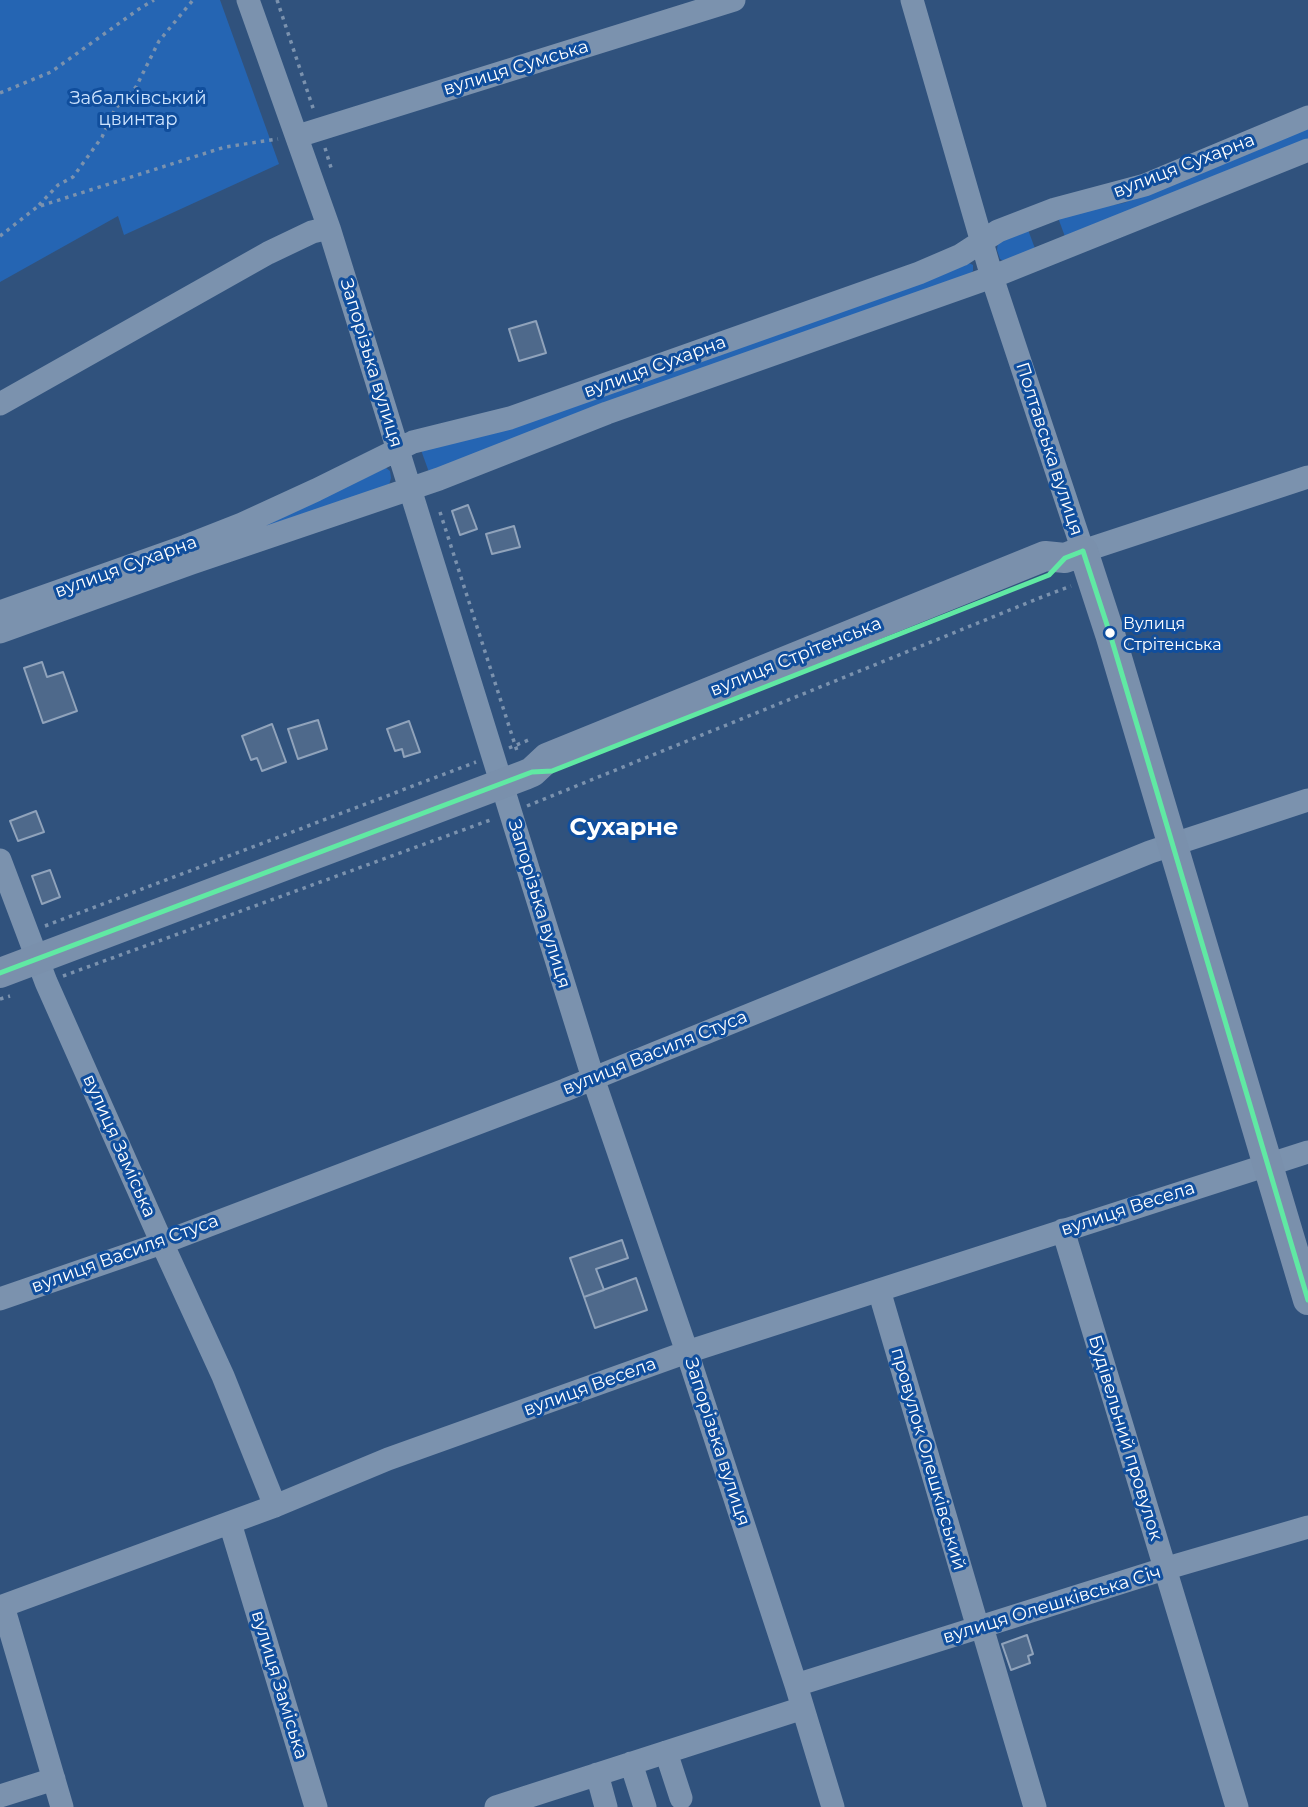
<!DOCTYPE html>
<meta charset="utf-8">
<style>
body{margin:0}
canvas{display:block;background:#30527d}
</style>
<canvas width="1308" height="1807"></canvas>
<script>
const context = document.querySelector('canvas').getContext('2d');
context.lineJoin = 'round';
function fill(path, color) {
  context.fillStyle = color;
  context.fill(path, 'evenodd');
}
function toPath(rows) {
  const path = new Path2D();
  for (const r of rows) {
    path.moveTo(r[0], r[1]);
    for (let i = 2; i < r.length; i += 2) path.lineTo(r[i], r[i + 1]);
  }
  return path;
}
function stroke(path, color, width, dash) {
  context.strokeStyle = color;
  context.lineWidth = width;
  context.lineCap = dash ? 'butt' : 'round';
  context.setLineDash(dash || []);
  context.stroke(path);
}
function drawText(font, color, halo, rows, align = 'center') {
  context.font = font + ' Montserrat,sans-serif';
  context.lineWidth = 6;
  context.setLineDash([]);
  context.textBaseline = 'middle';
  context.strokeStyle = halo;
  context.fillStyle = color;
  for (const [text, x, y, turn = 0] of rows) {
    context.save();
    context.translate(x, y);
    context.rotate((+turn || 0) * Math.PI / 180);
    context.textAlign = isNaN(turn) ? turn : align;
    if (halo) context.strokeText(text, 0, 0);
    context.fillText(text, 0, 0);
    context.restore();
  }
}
const green = toPath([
 [0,0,220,0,279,164,124,235,118,216,0,282],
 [1308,126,1308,141,1067,242,1057,215,1124,203],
 [1027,227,1037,254,1006,262,1000,259,997,250,998,242],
 [967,262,973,265,973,271,968,275,430,475,421,450],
 [385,467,390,471,391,478,389,485,208,551]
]);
const building = toPath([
 [536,321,546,353,519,361,509,329,536,321],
 [468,505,477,529,460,535,452,511,468,505],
 [514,526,520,547,492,554,486,534,514,526],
 [42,662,47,677,63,672,77,711,43,723,24,668,42,662],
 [318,720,327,749,298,759,288,729,318,720],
 [409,721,420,752,404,757,402,749,395,751,387,729,409,721],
 [272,724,286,762,262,771,257,758,251,760,242,736,272,724],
 [36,811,44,832,18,841,10,821,36,811],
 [50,870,60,897,42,904,32,876,50,870],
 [622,1240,628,1258,596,1269,604,1290,584,1297,570,1258,622,1240],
 [636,1278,647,1310,595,1328,584,1297,636,1278],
 [1027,1635,1033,1654,1028,1656,1030,1663,1011,1670,1002,1644,1027,1635]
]);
const path = toPath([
 [277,0,314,111],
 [0,93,51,72,139,9,154,0],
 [325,148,332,171],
 [39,205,58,185,73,177,102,137,115,109,136,87,159,41,193,0],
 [0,236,37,207,225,147,278,139],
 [440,512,518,754],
 [509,748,531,739],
 [527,806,1037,599,1071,586],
 [45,926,476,762],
 [63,976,493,819],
 [0,999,10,996]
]);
const minor = toPath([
 [248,0,329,228,593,1078,687,1352,796,1685,833,1807],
 [912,0,992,277,1083,551,1308,477],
 [298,136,734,0],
 [0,404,268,253,312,232,329,228],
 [0,612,186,546,242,524,316,490,413,442,510,418,919,273,961,255,998,231,1055,209,1145,185,1308,117],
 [0,632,192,563,439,479,607,413,992,277,1308,150],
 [0,860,46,982,162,1243,223,1376,275,1506],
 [1063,1230,1237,1807],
 [879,1290,978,1628],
 [0,1299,162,1243,565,1090,1150,852,1308,800],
 [230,1523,316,1807],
 [3,1606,62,1807],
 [0,1607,275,1506,388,1459,687,1352,1308,1152],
 [982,1627,1035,1807],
 [796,1685,1164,1569,1308,1527],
 [666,1752,681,1798],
 [631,1763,645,1807],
 [597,1774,606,1807],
 [0,1796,54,1779],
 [496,1807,803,1708]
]);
const major = toPath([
 [0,973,525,775,532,772,547,758,1045,556,1065,558,1083,551,1110,634,1308,1300]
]);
const bus1 = toPath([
 [1083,551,1110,634,1308,1300],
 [0,973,532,772,552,771,1049,575,1065,558,1083,551]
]);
const markers = [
 [1110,633,6,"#fff"]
];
const busNames = [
 ["Вулиця",1123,624],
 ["Стрітенська",1123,645]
];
const streetNames = [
 ["вулиця Сумська",516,68,-17],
 ["вулиця Сухарна",1184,166,-21],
 ["Запорізька вулиця",371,363,73],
 ["вулиця Сухарна",655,367,-20],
 ["Полтавська вулиця",1049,449,72],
 ["вулиця Сухарна",126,567,-20],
 ["вулиця Стрітенська",796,657,-22],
 ["Запорізька вулиця",539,904,73],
 ["вулиця Василя Стуса",655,1053,-22],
 ["вулиця Заміська",119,1146,66],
 ["вулиця Весела",1128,1209,-18],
 ["вулиця Василя Стуса",125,1254,-20],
 ["вулиця Весела",590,1387,-20],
 ["Будівельний провулок",1125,1438,73],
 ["Запорізька вулиця",717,1442,72],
 ["провулок Олешківський",928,1459,74],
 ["вулиця Олешківська Січ",1052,1605,-17],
 ["вулиця Заміська",279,1685,73]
];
const parkNames = [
 ["Забалківський",138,99],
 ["цвинтар",138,120]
];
const districtNames = [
 ["Сухарне",624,828]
];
fill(green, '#2565b3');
fill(building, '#4e698b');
stroke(building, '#90a3bb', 2);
stroke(path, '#7b92ae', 3.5, [3.5, 5]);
stroke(minor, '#7b92ae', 23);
stroke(major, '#7a90ac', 30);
stroke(bus1, '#60e9a3', 5);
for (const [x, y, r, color] of markers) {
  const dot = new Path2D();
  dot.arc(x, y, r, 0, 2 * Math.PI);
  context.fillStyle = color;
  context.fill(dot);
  stroke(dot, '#104e9d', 2.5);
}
drawText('16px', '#fff', '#104e9d', busNames, 'left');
drawText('18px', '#fff', '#104e9d', streetNames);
drawText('18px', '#cee4fe', '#104e9d', parkNames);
drawText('bold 24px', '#fff', '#104e9d', districtNames);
</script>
